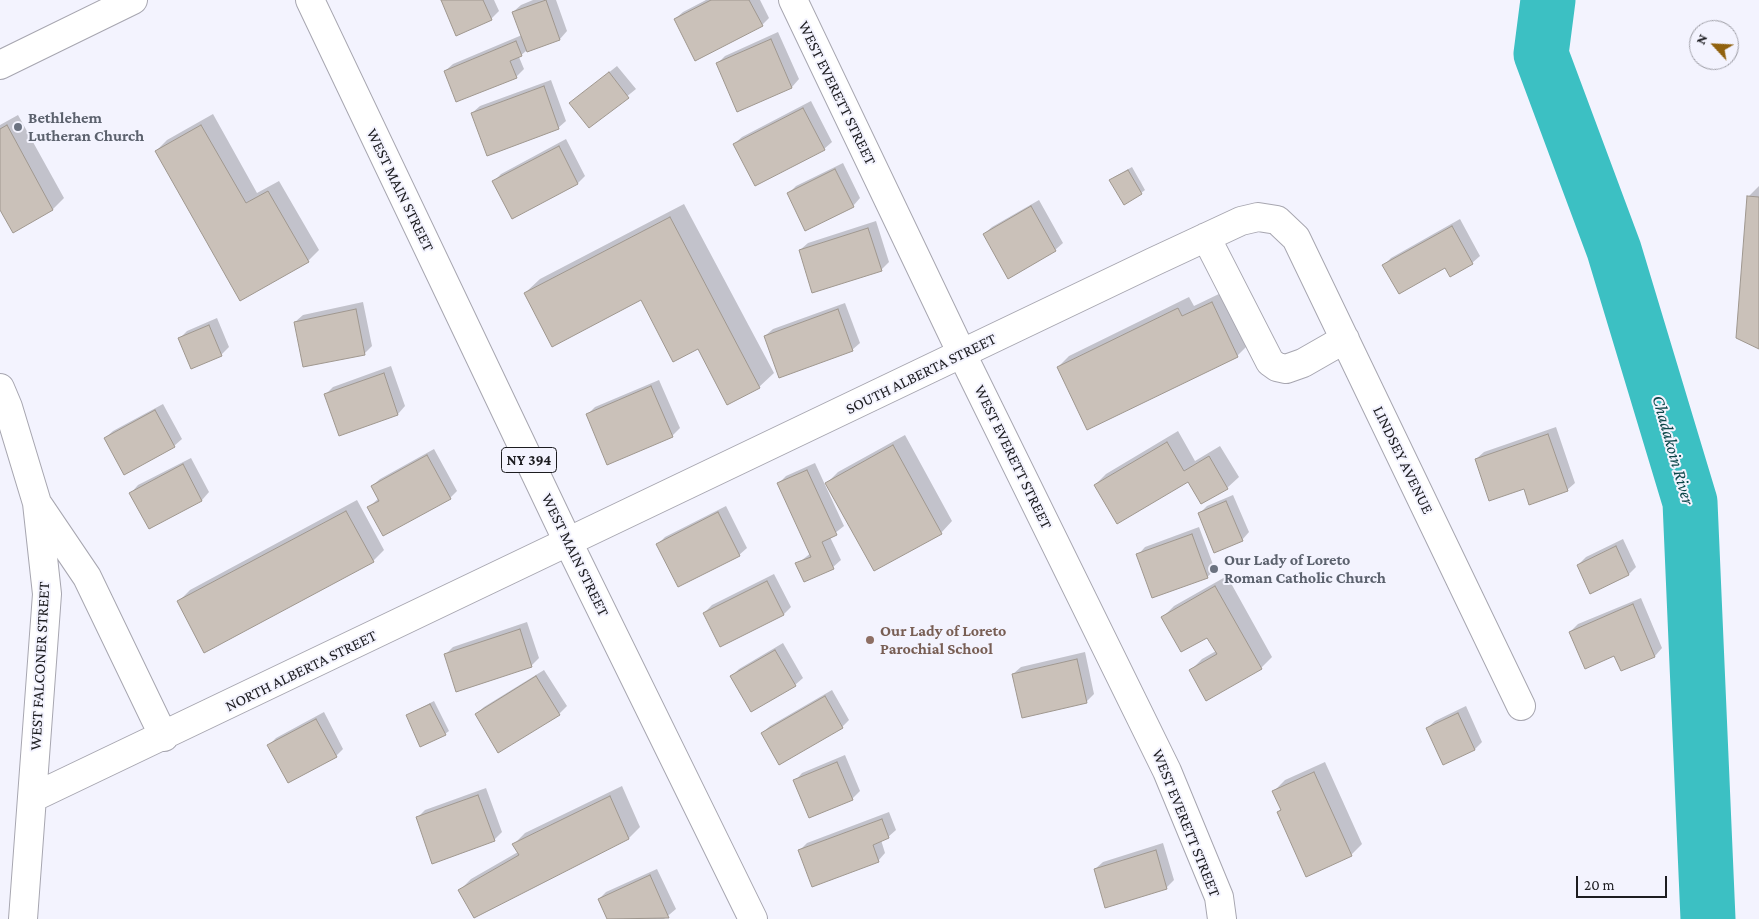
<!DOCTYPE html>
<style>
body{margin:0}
#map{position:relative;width:1759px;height:919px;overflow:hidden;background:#f3f3fe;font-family:"Crimson Pro",serif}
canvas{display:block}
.north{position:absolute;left:1689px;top:20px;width:50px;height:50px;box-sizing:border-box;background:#f3f3fe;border:1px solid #9d9da5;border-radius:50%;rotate:295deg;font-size:14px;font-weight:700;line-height:20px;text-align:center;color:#1c1c20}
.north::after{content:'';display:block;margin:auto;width:18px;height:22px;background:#91620f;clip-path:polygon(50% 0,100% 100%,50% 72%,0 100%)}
.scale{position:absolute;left:1576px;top:876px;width:91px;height:22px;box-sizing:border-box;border:2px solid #1c1c20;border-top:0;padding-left:6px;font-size:15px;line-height:18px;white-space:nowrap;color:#1c1c20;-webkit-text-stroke:4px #f3f3fe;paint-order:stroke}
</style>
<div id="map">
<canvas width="1759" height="919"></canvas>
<div class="north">N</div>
<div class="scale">20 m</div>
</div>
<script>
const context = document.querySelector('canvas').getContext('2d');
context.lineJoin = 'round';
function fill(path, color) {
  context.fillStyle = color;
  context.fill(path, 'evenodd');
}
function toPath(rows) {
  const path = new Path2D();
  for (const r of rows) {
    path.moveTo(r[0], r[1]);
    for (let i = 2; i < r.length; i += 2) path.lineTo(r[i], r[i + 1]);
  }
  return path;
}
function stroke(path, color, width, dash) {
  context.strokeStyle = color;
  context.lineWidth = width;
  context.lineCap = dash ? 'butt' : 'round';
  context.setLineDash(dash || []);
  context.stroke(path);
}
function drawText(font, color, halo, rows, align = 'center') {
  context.font = font + ' "Crimson Pro",serif';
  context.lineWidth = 4;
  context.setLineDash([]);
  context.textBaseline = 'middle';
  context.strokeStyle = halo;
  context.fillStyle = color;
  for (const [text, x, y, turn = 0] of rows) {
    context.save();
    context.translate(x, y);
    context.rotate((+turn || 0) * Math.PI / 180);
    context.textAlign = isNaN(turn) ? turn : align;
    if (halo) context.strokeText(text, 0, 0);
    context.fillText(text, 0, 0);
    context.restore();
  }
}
const shadow = toPath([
 [442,0,494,0,499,11,491,19],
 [533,0,556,0,567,31,560,39,526,51,519,57,524,69,516,77,445,71,453,64,522,35,513,12,521,5],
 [706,0,760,0,769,18,762,25,675,19,683,12],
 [778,32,799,79,792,87,738,111,717,64,725,56],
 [617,66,636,89,589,127,571,103],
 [551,80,566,121,558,128,472,113,480,106],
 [811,101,832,142,824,149,734,144,742,137],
 [213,114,257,193,279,181,319,250,308,261,156,151,167,140],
 [18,115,64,198,53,209,13,231,0,207,0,125],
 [566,139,585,176,578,183,494,181,501,174],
 [843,163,860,198,853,206,789,193,796,186],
 [1132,167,1145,190,1141,193,1114,177],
 [1759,186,1759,348,1749,196],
 [1039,200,1063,243,1055,250,1008,277,984,234,992,227],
 [684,204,774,373,759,387,699,347,642,298,525,293,540,279],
 [1460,219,1480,256,1472,263,1445,266,1384,265,1391,258],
 [876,221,889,262,881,270,800,250,808,243],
 [1223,292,1248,345,1237,356,1058,367,1069,356,1189,297,1194,306],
 [363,302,372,346,364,354,295,322,303,315],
 [845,303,860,343,852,350,765,336,773,329],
 [217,318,229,347,221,355,180,338,187,331],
 [391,366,405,406,398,414,340,434,326,394,333,387],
 [659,380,680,428,672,436,587,415,595,407],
 [163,404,182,439,174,446,105,438,113,431],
 [1556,427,1575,483,1567,490,1524,488,1476,459,1484,452],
 [1178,431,1195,461,1220,446,1239,477,1227,488,1202,503,1188,480,1095,485,1106,474],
 [905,435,952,521,941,533,827,483,838,472],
 [434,449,457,491,450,498,369,507,379,498,372,486,380,479],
 [191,458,209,492,202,500,149,528,131,493,138,485],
 [815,463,844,526,830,537,841,560,833,567,805,581,797,564,811,553,779,483,786,476],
 [1233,495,1249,532,1242,540,1199,514,1207,506],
 [357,500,384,550,373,561,178,602,190,590],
 [726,506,747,548,739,555,658,544,665,537],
 [1199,527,1215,570,1207,577,1138,555,1145,547],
 [1623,539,1636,567,1629,574,1591,592,1578,565,1586,557],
 [774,574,791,607,784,614,720,646,704,613,712,605],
 [1227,576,1272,657,1261,668,1191,670,1202,659,1216,651,1208,636,1163,617,1174,606],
 [1641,598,1662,648,1655,656,1621,670,1615,654,1570,632,1578,624],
 [527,622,539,658,531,666,445,655,453,647],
 [783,643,803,678,795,685,732,676,739,669],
 [1085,652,1094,694,1087,701,1023,716,1013,674,1021,667],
 [544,670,567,706,559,714,476,714,484,707],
 [832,690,849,720,842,727,762,733,770,726],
 [434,701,449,731,445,734,407,715],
 [1466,706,1482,742,1475,749,1444,764,1427,728,1435,721],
 [324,712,343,749,336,756,269,745,276,738],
 [845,755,860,791,852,799,810,817,795,781,802,773],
 [1325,762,1362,844,1351,855,1278,812,1282,808,1274,791,1285,780],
 [622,786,640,827,629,838,474,916,460,890,471,879,518,852,514,844,525,833],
 [486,788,502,832,494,840,417,818,425,810],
 [889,812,896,830,888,837,881,840,885,853,878,861,799,851,807,843],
 [1163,843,1174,880,1167,887,1106,906,1095,869,1103,862],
 [657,869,676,909,664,919,608,919,599,899,606,892]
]);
const river = toPath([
 [1548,0,1541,54,1614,250,1690,502,1708,919]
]);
const building = toPath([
 [441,0,483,0,492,20,456,36,441,0],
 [546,0,560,40,527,52,512,12,546,0],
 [711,0,749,0,763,26,695,61,674,19,711,0],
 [771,39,792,88,737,112,716,63,771,39],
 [516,41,522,56,510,61,517,78,456,102,444,71,516,41],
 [609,72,629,98,589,128,569,103,609,72],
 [544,86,559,129,487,156,471,113,544,86],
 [803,108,825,150,755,186,733,144,803,108],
 [7,125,53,210,13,233,0,210,0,129,7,125],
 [201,125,246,203,268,191,309,262,240,301,155,151,201,125],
 [559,146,578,184,512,219,492,181,559,146],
 [835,169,854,207,805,231,787,193,835,169],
 [1128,170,1142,194,1124,205,1109,180,1128,170],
 [1747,196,1759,197,1759,349,1736,338,1747,196],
 [1031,206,1056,251,1008,279,983,234,1031,206],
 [670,217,760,388,727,405,698,349,673,362,641,300,552,347,524,293,670,217],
 [1452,226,1473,264,1450,277,1445,268,1399,294,1382,265,1452,226],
 [868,228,882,271,812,293,799,250,868,228],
 [1212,302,1238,357,1087,430,1057,367,1178,308,1182,316,1212,302],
 [356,309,365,355,303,367,294,322,356,309],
 [838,309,853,351,779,378,764,336,838,309],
 [209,325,222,356,191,369,178,338,209,325],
 [384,373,398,415,339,436,324,394,384,373],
 [651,386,673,437,607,465,586,414,651,386],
 [155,410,175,447,124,475,104,438,155,410],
 [1548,434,1568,491,1529,505,1524,489,1489,501,1475,459,1548,434],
 [1167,442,1184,471,1209,456,1228,489,1201,504,1188,482,1117,524,1094,485,1167,442],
 [893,445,942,534,874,571,825,483,893,445],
 [427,455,451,499,383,536,367,507,379,501,371,486,427,455],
 [183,464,202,501,149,529,129,493,183,464],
 [807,470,837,535,822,542,834,569,804,582,795,563,811,557,777,483,807,470],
 [1226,501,1243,541,1214,553,1198,513,1226,501],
 [346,511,374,562,204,653,177,601,346,511],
 [718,512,740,556,678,587,656,544,718,512],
 [1192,534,1208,578,1152,598,1136,554,1192,534],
 [1616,546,1629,575,1590,594,1577,565,1616,546],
 [767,581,784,615,720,647,703,613,767,581],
 [1215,586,1262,669,1206,701,1189,670,1217,654,1207,638,1181,652,1161,617,1215,586],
 [1633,604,1655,657,1621,671,1614,656,1585,669,1569,632,1633,604],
 [520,629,532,667,456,692,444,654,520,629],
 [775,650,796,686,751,712,730,676,775,650],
 [1077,659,1087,703,1022,718,1012,674,1077,659],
 [536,676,560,715,498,753,475,714,536,676],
 [825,696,843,728,779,765,761,733,825,696],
 [430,704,446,735,420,747,406,715,430,704],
 [1458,713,1475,750,1443,765,1426,728,1458,713],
 [316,719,337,757,288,783,267,745,316,719],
 [837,762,853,800,809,818,793,780,837,762],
 [1314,772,1352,856,1306,877,1277,812,1281,810,1272,791,1314,772],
 [478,795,495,841,432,864,416,817,478,795],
 [610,796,629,839,474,918,458,890,519,855,512,844,610,796],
 [882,819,889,838,873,845,879,862,812,887,798,850,882,819],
 [1156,850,1167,889,1105,908,1094,869,1156,850],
 [650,875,669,918,607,919,598,899,650,875]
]);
const minor = toPath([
 [793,0,962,354,1167,771,1219,897,1222,919],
 [0,65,133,0],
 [1206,237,1270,362,1277,367,1286,369,1303,363,1345,339],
 [0,388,8,407,37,503,47,594,23,919],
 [39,506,87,577,164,737],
 [32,798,1153,262,1241,221,1258,217,1277,220,1296,238,1521,706]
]);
const major = toPath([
 [310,0,568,542,753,919]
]);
const markers = [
 [18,127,5,"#6b7280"],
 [1214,569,5,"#6b7280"],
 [870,640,5,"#8d6e63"]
];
const shields = [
 [529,460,55]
];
const shieldNames = [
 ["NY 394",529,460]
];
const streetNames = [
 ["WEST EVERETT STREET",837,93,64],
 ["WEST MAIN STREET",400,190,64],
 ["SOUTH ALBERTA STREET",921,374,-26],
 ["WEST EVERETT STREET",1013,457,64],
 ["LINDSEY AVENUE",1403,460,64],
 ["WEST MAIN STREET",575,555,64],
 ["WEST FALCONER STREET",40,666,-87],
 ["NORTH ALBERTA STREET",301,671,-26],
 ["WEST EVERETT STREET",1186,823,68]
];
const worshipNames = [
 ["Bethlehem",28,118],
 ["Lutheran Church",28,136],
 ["Our Lady of Loreto",1224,560],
 ["Roman Catholic Church",1224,578]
];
const educationNames = [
 ["Our Lady of Loreto",880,631],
 ["Parochial School",880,649]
];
const waterNames = [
 ["Chadakoin River",1673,450,74]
];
fill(shadow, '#0003');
stroke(river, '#3cc0c3', 55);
fill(building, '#cac1b9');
stroke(building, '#9f978f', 1);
stroke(minor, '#a7a6b0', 30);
stroke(major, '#a7a6b0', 30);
stroke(minor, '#fff', 28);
stroke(major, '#fff', 28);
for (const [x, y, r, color] of markers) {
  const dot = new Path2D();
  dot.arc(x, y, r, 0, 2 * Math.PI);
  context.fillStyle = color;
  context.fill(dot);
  stroke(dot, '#f3f3fe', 2);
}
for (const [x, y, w] of shields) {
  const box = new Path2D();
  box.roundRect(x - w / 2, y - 12.5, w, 25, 4);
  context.fillStyle = '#f3f3fe';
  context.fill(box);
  stroke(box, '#1c1c20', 1);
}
drawText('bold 15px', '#1c1c20', null, shieldNames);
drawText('16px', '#1c1c20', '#f3f3fe', streetNames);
drawText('bold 16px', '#5b616d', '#f3f3fe', worshipNames, 'left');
drawText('bold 16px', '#785e54', '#f3f3fe', educationNames, 'left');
drawText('italic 18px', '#0a4547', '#f3f3fe', waterNames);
</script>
